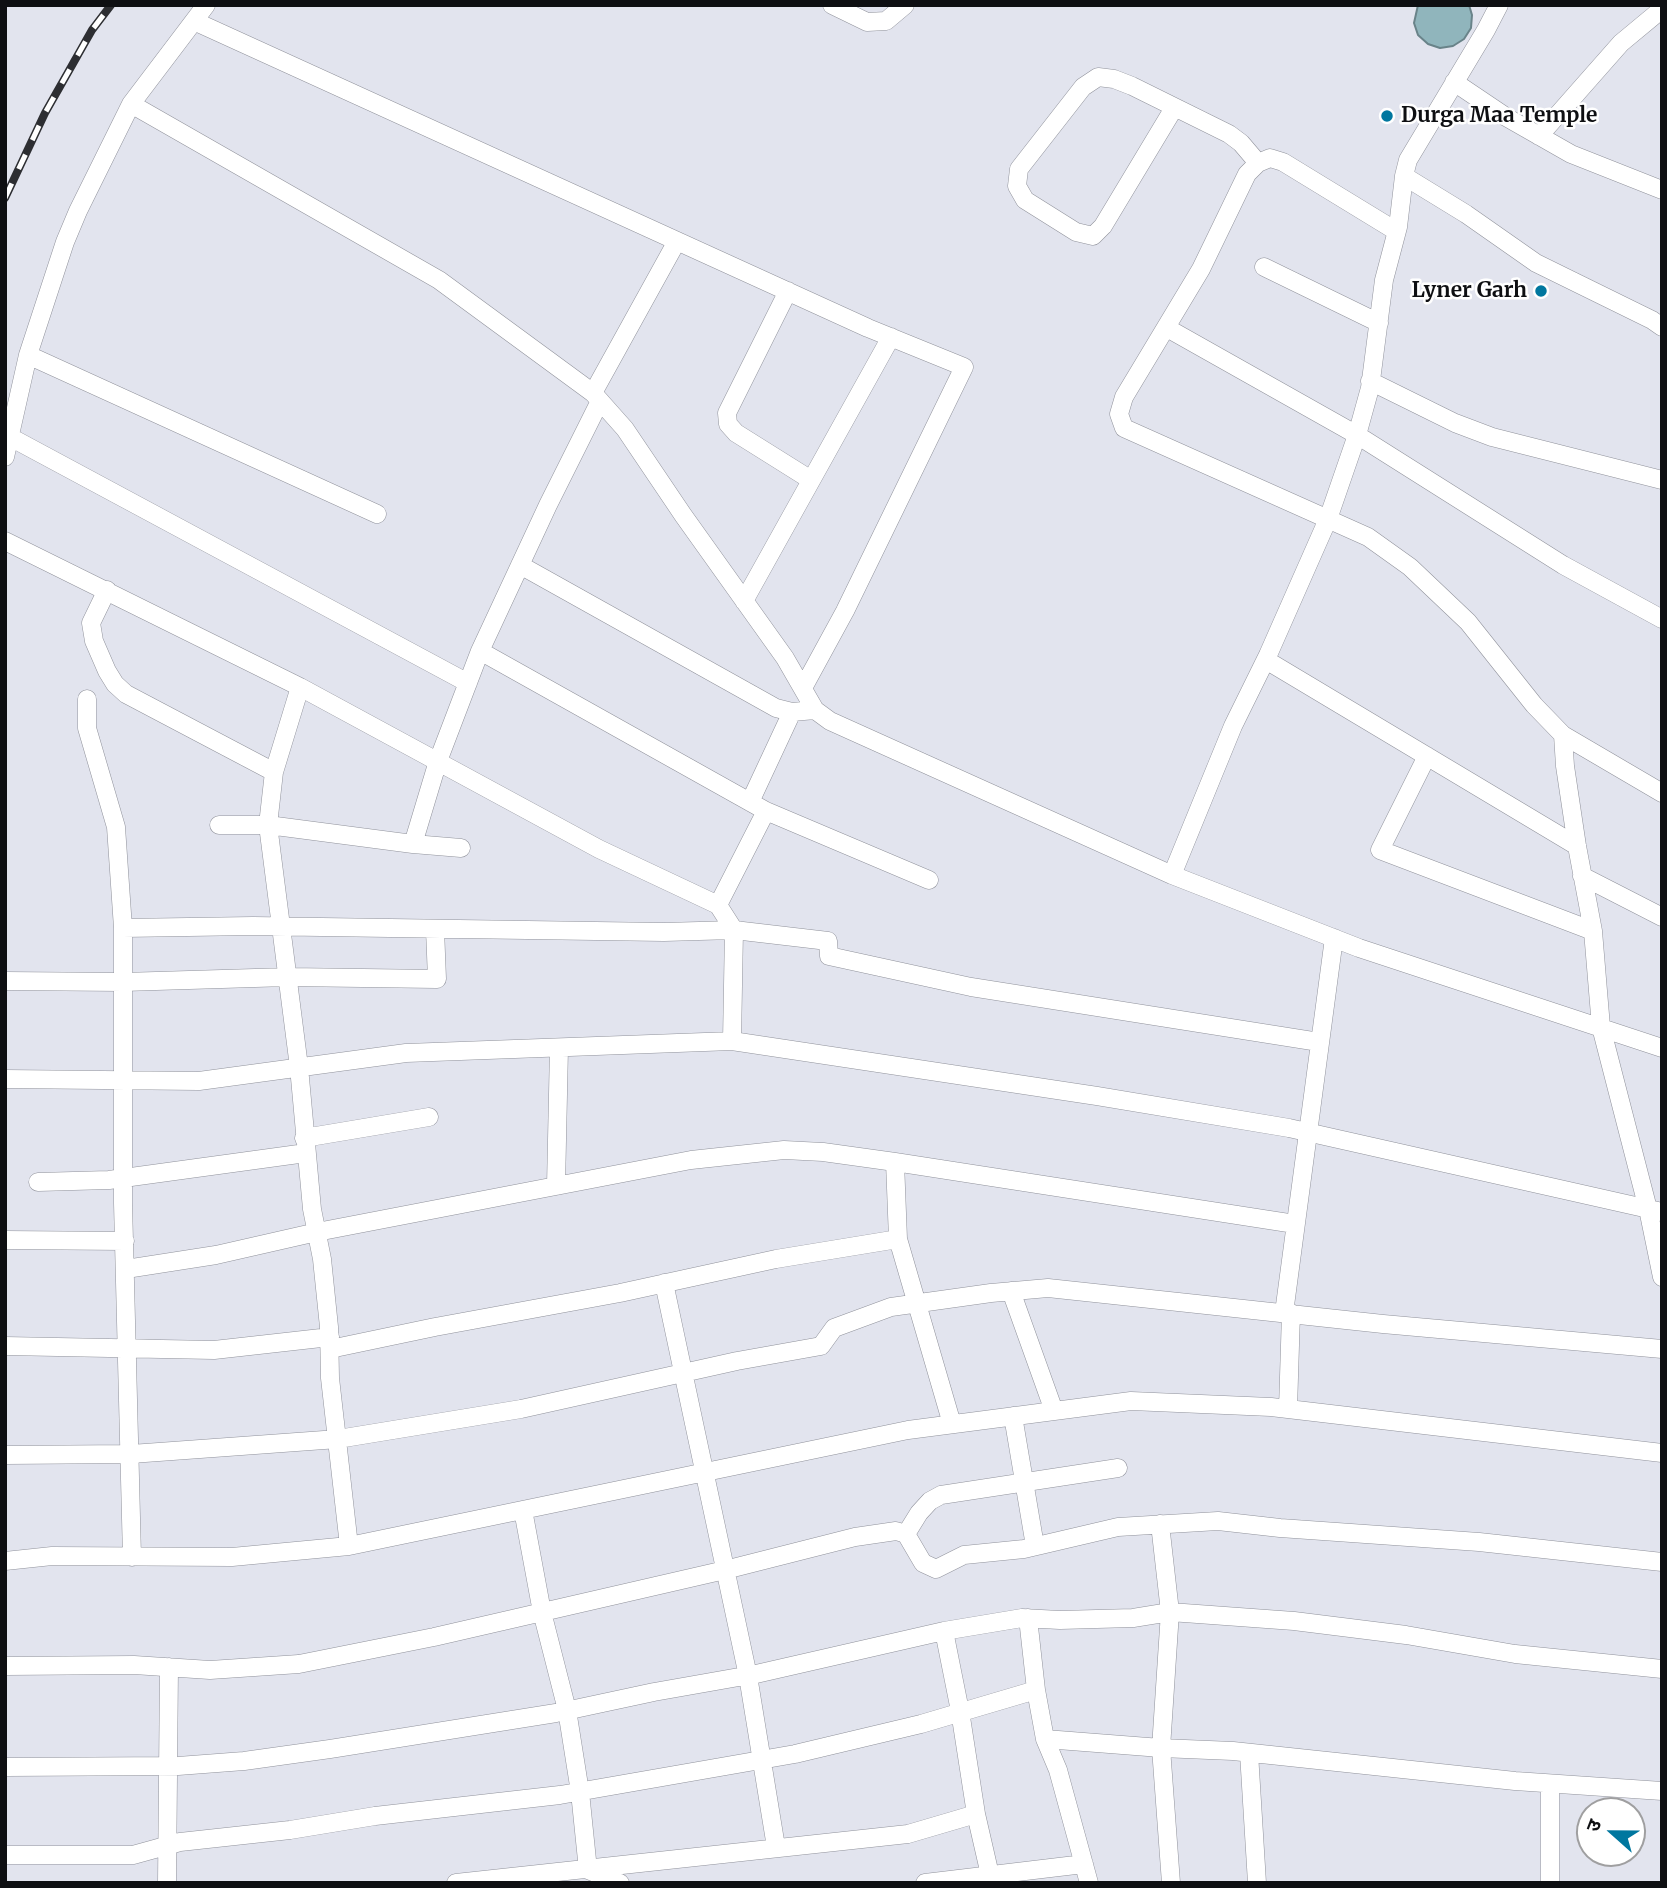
<!DOCTYPE html>
<meta charset="utf-8">
<style>
body{margin:0}
#map{position:relative;width:1667px;height:1888px;overflow:hidden;background:#e2e4ee;font-family:Merriweather,"Noto Sans Devanagari",serif}
canvas{display:block}
.frame{position:absolute;inset:0;border:7px solid #0e0f12;pointer-events:none}
.north{position:absolute;left:1576px;top:1797px;width:70px;height:70px;box-sizing:border-box;background:#fff;border:2px solid #9f9fa0;border-radius:50%;rotate:291deg;font-size:19px;font-weight:700;line-height:28px;text-align:center;color:#0e0f12}
.north::after{content:'';display:block;margin:auto;width:24px;height:32px;background:#00779f;clip-path:polygon(50% 0,100% 100%,50% 72%,0 100%)}
</style>
<div id="map">
<canvas width="1667" height="1888"></canvas>
<div class="frame"></div>
<div class="north">उ</div>
</div>
<script>
const context = document.querySelector('canvas').getContext('2d');
context.lineJoin = 'round';
function fill(path, color) {
  context.fillStyle = color;
  context.fill(path, 'evenodd');
}
function toPath(rows) {
  const path = new Path2D();
  for (const r of rows) {
    path.moveTo(r[0], r[1]);
    for (let i = 2; i < r.length; i += 2) path.lineTo(r[i], r[i + 1]);
  }
  return path;
}
function stroke(path, color, width, dash) {
  context.strokeStyle = color;
  context.lineWidth = width;
  context.lineCap = dash ? 'butt' : 'round';
  context.setLineDash(dash || []);
  context.stroke(path);
}
function drawText(font, color, halo, rows, align = 'center') {
  context.font = font + ' Merriweather,serif';
  context.lineWidth = 5;
  context.setLineDash([]);
  context.textBaseline = 'middle';
  context.strokeStyle = halo;
  context.fillStyle = color;
  for (const [text, x, y, turn = 0] of rows) {
    context.save();
    context.translate(x, y);
    context.rotate((+turn || 0) * Math.PI / 180);
    context.textAlign = isNaN(turn) ? turn : align;
    if (halo) context.strokeText(text, 0, 0);
    context.fillText(text, 0, 0);
    context.restore();
  }
}
const water = toPath([
 [1418,5,1469,5,1472,15,1471,28,1464,39,1453,46,1440,48,1428,44,1418,35,1414,23,1418,5]
]);
const minor = toPath([
 [832,5,867,22,886,21,905,5],
 [194,21,868,328,964,367,845,611,803,688],
 [1454,82,1506,117,1571,154,1662,190],
 [131,104,439,280,593,393,625,429,683,515,785,658,815,710,830,721,1172,875,1359,948,1662,1048],
 [1174,108,1103,226,1093,236,1076,232,1025,200,1017,186,1019,169,1083,87,1098,77,1114,79,1132,86,1229,134,1241,143,1258,163],
 [1539,136,1621,43,1662,9],
 [1404,176,1466,214,1536,263,1652,320,1662,327],
 [1396,231,1283,162,1270,158,1258,163,1247,174,1201,269,1124,397,1119,414,1124,428,1368,537,1410,567,1468,622,1534,705,1563,735,1662,793],
 [1264,267,1379,323],
 [788,291,727,413,728,424,736,433,811,480],
 [1167,328,1357,435,1563,565,1662,619],
 [28,355,377,514],
 [1370,381,1455,423,1492,437,1662,480],
 [593,393,677,241],
 [10,437,468,683],
 [5,457,28,355,65,242,78,211,131,104,206,5],
 [5,541,300,687,599,849,718,905,734,930,732,1041],
 [520,565,776,708,792,712,815,710],
 [107,590,91,623,94,641,107,671,115,684,126,694,274,772],
 [744,601,891,337],
 [480,651,766,811,929,880],
 [1266,660,1577,846],
 [300,687,274,772,268,825,299,1067,312,1209,322,1259,329,1327,330,1378,349,1546],
 [87,699,87,728,116,827,123,928,123,982,288,977,437,979,435,929],
 [1563,735,1565,766,1577,846,1593,931,1601,1027,1648,1209,1662,1277],
 [1427,756,1380,850,1593,931],
 [750,802,792,712],
 [219,825,268,825,413,844,461,848],
 [413,844,438,761,480,651,548,505,600,401],
 [1172,875,1233,726,1268,655,1328,519,1357,435,1370,388,1384,280,1398,227,1404,176,1408,160,1486,30,1499,5],
 [1582,876,1662,917],
 [718,905,766,811],
 [123,928,253,926,664,932,734,930,828,941,829,956,971,987,1319,1042],
 [5,981,123,982,123,1203,132,1557],
 [5,1079,199,1081,406,1053,732,1041,1097,1096,1289,1128,1662,1212],
 [304,1138,429,1117],
 [895,1162,898,1239,952,1424],
 [38,1182,109,1180,306,1153],
 [556,1186,559,1048],
 [5,1240,125,1241],
 [126,1269,216,1255,317,1232,691,1160,784,1150,823,1152,895,1162,1295,1224],
 [664,1283,748,1676,776,1847],
 [1011,1291,1054,1411],
 [1284,1313,1334,938],
 [5,1346,214,1350,330,1337],
 [330,1349,435,1327,620,1293,776,1259,898,1239],
 [1288,1409,1291,1313],
 [1013,1416,1035,1546],
 [5,1455,131,1454,338,1439,521,1409,737,1361,821,1346,834,1328,891,1307,991,1293,1048,1288,1383,1324,1662,1349],
 [523,1510,542,1612,567,1710,580,1792,588,1870,620,1883],
 [1160,1524,1170,1612,1161,1748,1171,1883],
 [906,1534,919,1513,930,1501,941,1495,1118,1468],
 [5,1561,52,1556,232,1557,349,1546,908,1430,1131,1401,1271,1407,1662,1453],
 [1028,1618,1036,1690,1045,1739,1058,1770,1089,1883],
 [5,1666,134,1665,210,1670,299,1664,434,1637,725,1570,855,1537,896,1531,906,1534,923,1563,936,1569,964,1555,1024,1549,1118,1527,1218,1521,1280,1528,1479,1542,1662,1562],
 [1045,1739,1161,1748,1233,1751,1515,1781,1662,1791],
 [1249,1753,1257,1883],
 [5,1767,178,1766,244,1761,330,1749,556,1713,654,1692,756,1674,944,1631,1022,1618,1060,1620,1133,1618,1170,1612,1294,1621,1406,1635,1515,1654,1662,1669],
 [976,1814,990,1875],
 [5,1855,133,1855,180,1842,290,1830,375,1816,560,1795,795,1754,921,1724,1036,1690],
 [167,1883,169,1667],
 [456,1883,908,1834,976,1814,960,1711,944,1631],
 [925,1883,1084,1864],
 [1550,1883,1550,1784]
]);
const rail = toPath([
 [5,198,45,113,92,30,111,5]
]);
const markers = [
 [1387,116,7,"#00779f"],
 [1541,291,7,"#00779f"]
];
const poiNames = [
 ["Durga Maa Temple",1401,116],
 ["Lyner Garh",1527,291,"right"]
];
fill(water, '#90b5bc');
stroke(water, '#698389', 2);
stroke(minor, '#90929b', 19);
stroke(minor, '#fff', 18);
stroke(rail, '#2d2e32', 8);
stroke(rail, '#fff', 5, [16]);
for (const [x, y, r, color] of markers) {
  const dot = new Path2D();
  dot.arc(x, y, r, 0, 2 * Math.PI);
  context.fillStyle = color;
  context.fill(dot);
  stroke(dot, '#fff', 2.5);
}
drawText('bold 21px', '#0e0f12', '#fff', poiNames, 'left');
</script>
